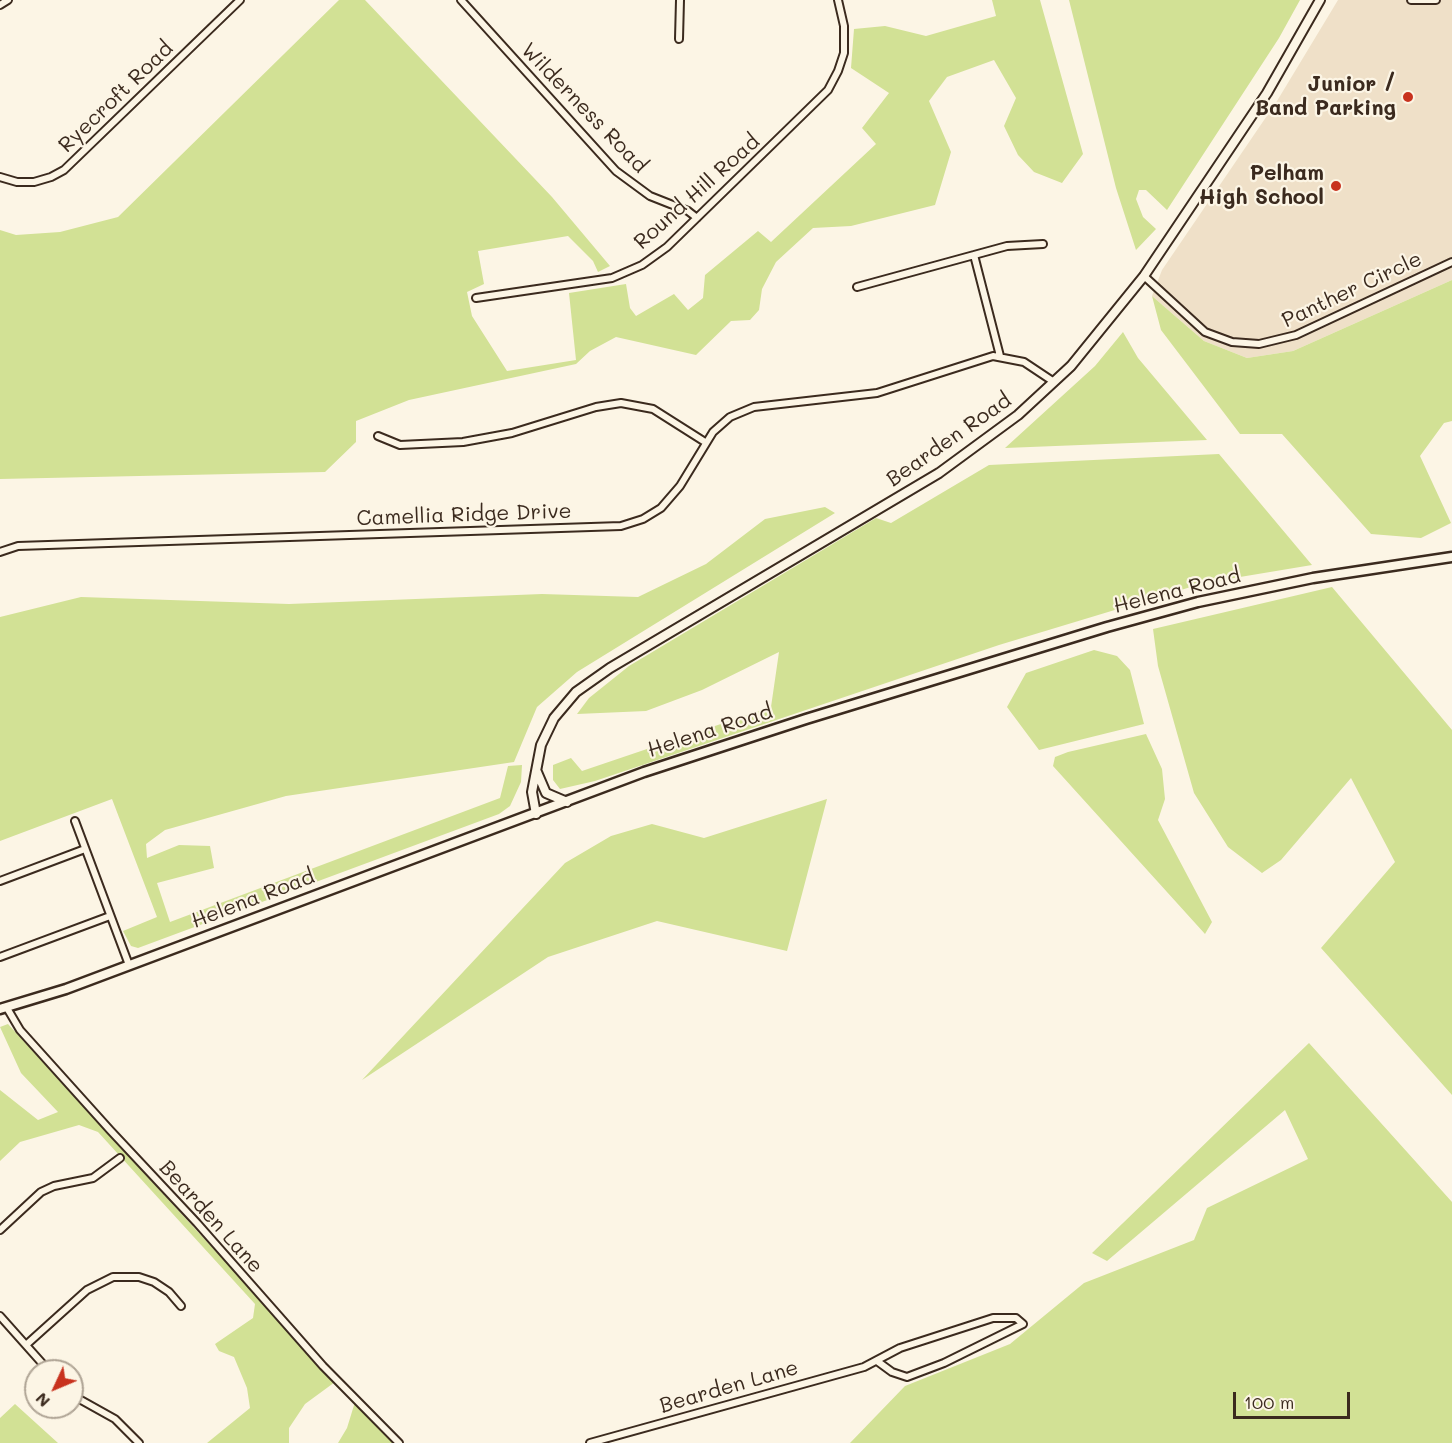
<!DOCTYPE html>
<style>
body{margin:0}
#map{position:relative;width:1452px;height:1443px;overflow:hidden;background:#fcf5e5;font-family:Mali,sans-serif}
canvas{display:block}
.north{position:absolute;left:24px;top:1359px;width:60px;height:60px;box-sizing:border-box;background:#fcf5e5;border:2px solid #afa495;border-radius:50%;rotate:226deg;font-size:16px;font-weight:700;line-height:24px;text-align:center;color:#3b2a1e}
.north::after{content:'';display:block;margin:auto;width:21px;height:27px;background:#c8321e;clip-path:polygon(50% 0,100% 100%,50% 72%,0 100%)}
.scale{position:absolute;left:1233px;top:1392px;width:117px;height:27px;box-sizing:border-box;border:3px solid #3b2a1e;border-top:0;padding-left:8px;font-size:18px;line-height:21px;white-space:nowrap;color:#3b2a1e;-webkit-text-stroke:4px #fcf5e5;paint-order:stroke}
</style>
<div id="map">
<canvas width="1452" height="1443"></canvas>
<div class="north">N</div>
<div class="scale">100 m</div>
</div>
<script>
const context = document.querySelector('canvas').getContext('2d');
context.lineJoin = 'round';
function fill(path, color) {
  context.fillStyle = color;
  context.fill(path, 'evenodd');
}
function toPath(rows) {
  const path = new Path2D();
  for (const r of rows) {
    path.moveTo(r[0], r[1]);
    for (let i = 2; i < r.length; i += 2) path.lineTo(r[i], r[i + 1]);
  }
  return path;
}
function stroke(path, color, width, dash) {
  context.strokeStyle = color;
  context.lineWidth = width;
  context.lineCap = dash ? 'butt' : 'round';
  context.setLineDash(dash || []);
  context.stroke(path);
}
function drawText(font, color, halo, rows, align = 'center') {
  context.font = font + ' Mali,sans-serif';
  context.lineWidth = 4.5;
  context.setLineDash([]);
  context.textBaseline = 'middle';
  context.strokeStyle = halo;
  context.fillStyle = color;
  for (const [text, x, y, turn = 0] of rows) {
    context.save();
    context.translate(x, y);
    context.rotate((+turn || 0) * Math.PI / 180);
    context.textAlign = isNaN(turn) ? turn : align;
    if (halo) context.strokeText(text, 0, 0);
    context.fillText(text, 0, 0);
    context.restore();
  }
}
const built = toPath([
 [1338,0,1452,0,1452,280,1293,351,1247,358,1204,341,1152,296,1162,270,1277,101]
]);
const green = toPath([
 [339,0,365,0,552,197,610,266,598,272,593,261,568,236,478,251,484,284,467,292,472,316,507,371,576,360,569,293,626,284,630,308,636,316,674,294,688,310,703,298,705,275,758,231,771,242,876,144,862,128,889,93,851,68,854,29,885,26,926,36,996,16,992,0,1040,0,1083,154,1062,183,1034,172,1018,155,1004,126,1016,98,994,60,947,77,929,101,951,152,935,205,851,226,813,228,776,262,762,289,759,310,750,320,731,321,696,355,616,337,590,351,576,364,409,400,356,421,356,442,325,472,0,479,0,230,16,235,60,232,118,217],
 [1069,0,1300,0,1279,38,1167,210,1146,190,1139,190,1136,199,1143,217,1156,229,1136,250,1116,188],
 [1452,280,1452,421,1444,423,1420,456,1451,523,1421,538,1371,534,1282,434,1240,434,1161,330,1152,296,1204,341,1247,358,1293,351],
 [1123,332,1138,358,1207,440,1005,448,1095,366],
 [1219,454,1312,565,1204,583,999,645,595,781,560,789,553,780,553,765,571,758,582,771,771,707,779,652,702,690,646,711,577,714,589,698,629,666,876,518,891,523,989,465],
 [825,507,835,513,577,672,537,707,514,762,286,796,165,830,146,844,147,858,179,845,210,846,214,868,157,883,170,922,500,798,508,766,522,765,521,782,510,806,499,814,138,948,131,946,123,931,157,917,112,799,0,841,0,617,81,597,289,604,542,594,638,597,706,564,765,519],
 [1332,587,1452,730,1452,1095,1321,948,1395,862,1351,778,1281,860,1262,873,1228,847,1194,793,1158,666,1153,629],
 [1094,650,1117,656,1130,670,1144,724,1039,750,1007,707,1026,673],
 [1146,734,1162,769,1165,799,1158,820,1212,922,1205,934,1053,766,1055,757,1068,752],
 [827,799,787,951,657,921,548,957,362,1080,565,863,611,836,652,824,704,838],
 [8,1024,335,1382,305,1404,289,1428,289,1443,207,1443,250,1408,247,1388,234,1357,219,1351,215,1344,253,1318,255,1304,98,1132,79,1125,20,1142,0,1161,0,1090,38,1120,58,1112,21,1073,0,1027],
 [1309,1043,1452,1202,1452,1443,850,1443,905,1386,1010,1344,1084,1283,1194,1240,1207,1208,1308,1159,1285,1110,1107,1261,1092,1253],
 [355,1402,395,1443,338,1443,347,1428],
 [15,1404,58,1443,0,1443,0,1418]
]);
const minor = toPath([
 [461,0,616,171,650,196,688,211,697,218],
 [1411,0,1436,0],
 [0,5,8,0],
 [679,39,680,0],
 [0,177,17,182,34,182,51,177,64,170,240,0],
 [974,255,1000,356],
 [1144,276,1205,332,1232,342,1259,344,1296,335,1452,262],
 [857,287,1007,246,1043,244],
 [476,298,612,278,642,265,667,247,828,90,838,71,844,53,844,26,838,0],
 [378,436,400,445,463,442,512,433,596,407,621,403,653,409,705,442],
 [0,552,18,546,621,526,643,519,661,508,680,486,713,432,730,417,754,407,877,393,993,356,1024,362,1054,382],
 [75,821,129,965],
 [0,881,85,849],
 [0,957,110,916],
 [7,1008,20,1030,110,1130,197,1223,323,1366,399,1443],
 [0,1230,41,1192,54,1186,93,1178,120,1158],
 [0,1316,49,1371],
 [26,1345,87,1290,113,1277,139,1277,154,1282,169,1292,181,1306],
 [72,1395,115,1419,139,1443],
 [590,1443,864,1367,900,1348,993,1318,1016,1318,1023,1324,944,1363,907,1377,892,1372,877,1361]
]);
const tertiary = toPath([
 [537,772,546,793,567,802],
 [536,814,532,792,541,745,554,718,576,692,610,668,939,473,1018,415,1071,366,1144,276,1267,93,1320,0]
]);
const secondary = toPath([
 [0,1009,66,989,644,772,806,719,1107,627,1198,602,1313,578,1452,557]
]);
const markers = [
 [1408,97,6,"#c8321e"],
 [1336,186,6,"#c8321e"]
];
const poiNames = [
 ["Junior /",1396,85],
 ["Band Parking",1396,109],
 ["Pelham",1324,174],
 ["High School",1324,198]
];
const streetNames = [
 ["Ryecroft Road",116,97,-44],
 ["Wilderness Road",584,108,46],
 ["Round Hill Road",697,192,-42],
 ["Panther Circle",1352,290,-25],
 ["Bearden Road",949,440,-35],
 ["Camellia Ridge Drive",464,515,-2],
 ["Helena Road",1177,591,-14],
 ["Helena Road",710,731,-18],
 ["Helena Road",253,899,-21],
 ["Bearden Lane",211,1217,48],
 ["Bearden Lane",729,1387,-16]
];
fill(built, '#efe0c8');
fill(green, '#d2e195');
stroke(minor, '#3b2a1e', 10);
stroke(tertiary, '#3b2a1e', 12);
stroke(secondary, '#3b2a1e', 13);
stroke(minor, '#fcf5e5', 6);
stroke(tertiary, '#fcf5e5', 8);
stroke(secondary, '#fcf5e5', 8);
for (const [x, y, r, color] of markers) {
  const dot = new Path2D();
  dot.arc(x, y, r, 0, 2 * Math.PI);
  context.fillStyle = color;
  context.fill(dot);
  stroke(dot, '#fcf5e5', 2);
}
drawText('bold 21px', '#3b2a1e', '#fcf5e5', poiNames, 'right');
drawText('21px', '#3b2a1e', '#fcf5e5', streetNames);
</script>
